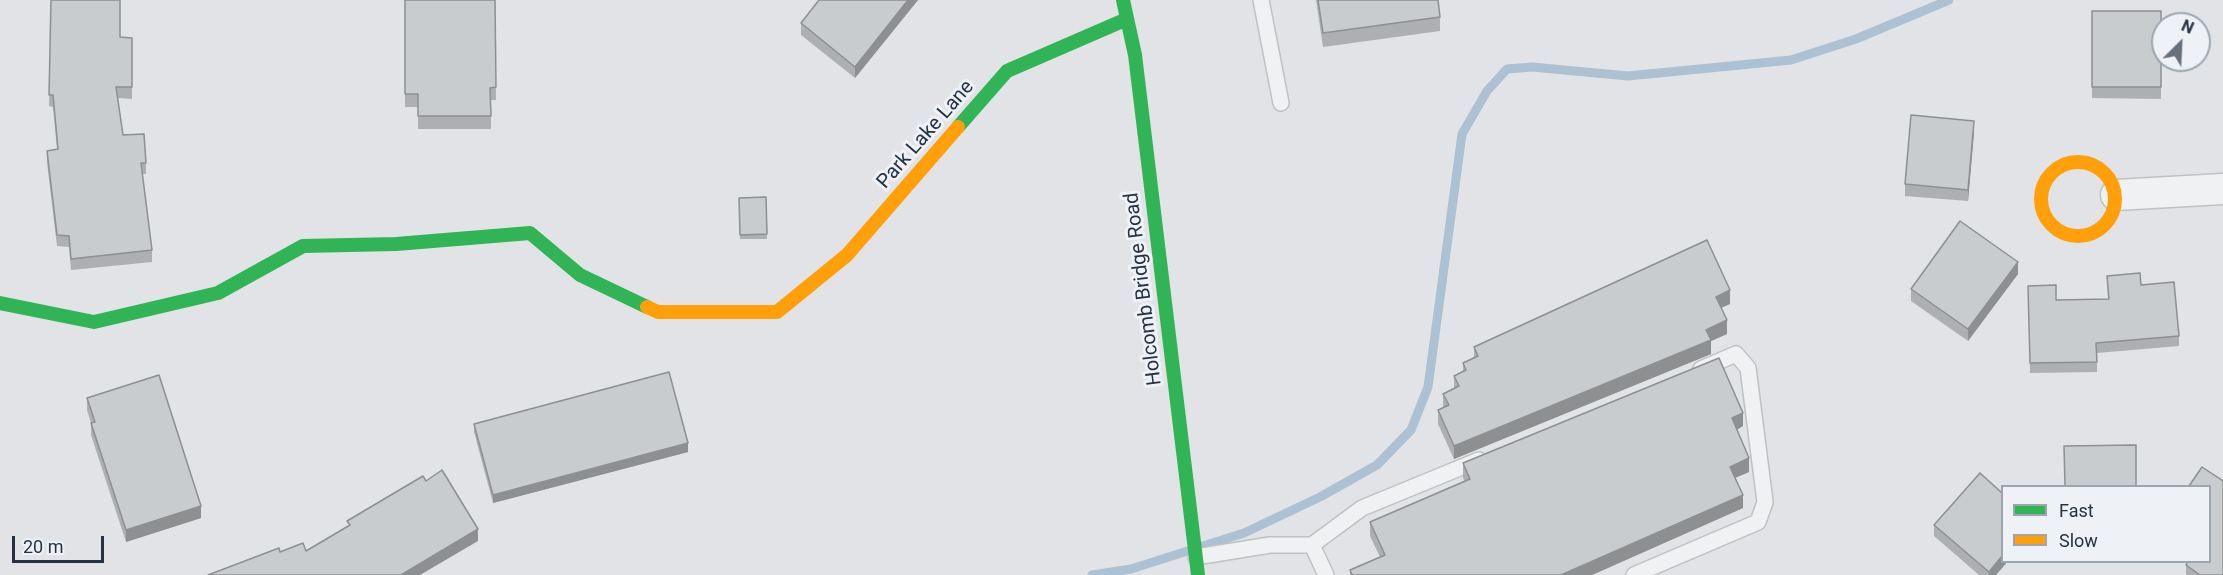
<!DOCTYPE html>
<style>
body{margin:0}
#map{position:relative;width:2223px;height:575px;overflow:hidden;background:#e1e3e6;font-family:Roboto,sans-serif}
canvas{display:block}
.legend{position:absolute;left:2001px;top:485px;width:210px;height:78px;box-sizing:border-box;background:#eef2f7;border:2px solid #9ea5af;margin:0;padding:8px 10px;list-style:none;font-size:18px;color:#263242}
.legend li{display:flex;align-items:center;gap:12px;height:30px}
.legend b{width:30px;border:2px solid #9ea5af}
.north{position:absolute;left:2151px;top:12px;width:60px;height:60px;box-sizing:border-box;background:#eef2f7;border:2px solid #9ea5af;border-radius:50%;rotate:24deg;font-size:16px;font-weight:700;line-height:24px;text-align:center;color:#263242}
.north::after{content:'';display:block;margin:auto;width:21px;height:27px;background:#67707b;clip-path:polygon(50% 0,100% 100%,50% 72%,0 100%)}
.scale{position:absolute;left:12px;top:536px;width:92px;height:27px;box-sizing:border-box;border:3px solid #263242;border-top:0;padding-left:8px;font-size:18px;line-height:21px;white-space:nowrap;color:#263242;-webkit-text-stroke:4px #eef2f7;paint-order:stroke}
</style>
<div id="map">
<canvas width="2223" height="575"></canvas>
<ul class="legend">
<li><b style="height:8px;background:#30b455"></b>Fast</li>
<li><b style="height:8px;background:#ff9f0a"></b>Slow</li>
</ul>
<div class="north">N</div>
<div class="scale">20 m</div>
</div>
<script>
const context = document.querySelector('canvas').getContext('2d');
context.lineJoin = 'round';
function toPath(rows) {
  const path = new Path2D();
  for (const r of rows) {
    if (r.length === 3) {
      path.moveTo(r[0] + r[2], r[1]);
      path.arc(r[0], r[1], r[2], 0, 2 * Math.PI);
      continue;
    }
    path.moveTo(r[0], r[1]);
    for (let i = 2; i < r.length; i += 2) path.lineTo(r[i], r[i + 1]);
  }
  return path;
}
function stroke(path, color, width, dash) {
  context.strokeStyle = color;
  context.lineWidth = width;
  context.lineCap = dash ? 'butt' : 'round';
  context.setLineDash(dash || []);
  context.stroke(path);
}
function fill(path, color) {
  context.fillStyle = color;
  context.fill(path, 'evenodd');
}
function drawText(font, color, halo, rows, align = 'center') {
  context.font = font + ' Roboto,sans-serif';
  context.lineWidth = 6;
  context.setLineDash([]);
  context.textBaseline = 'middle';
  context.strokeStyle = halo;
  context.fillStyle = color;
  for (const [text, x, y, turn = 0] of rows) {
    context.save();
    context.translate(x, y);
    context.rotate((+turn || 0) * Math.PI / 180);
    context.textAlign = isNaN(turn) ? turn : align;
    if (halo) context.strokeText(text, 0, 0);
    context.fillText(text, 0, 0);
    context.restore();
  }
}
const stream = toPath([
 [1092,575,1131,569,1244,533,1320,497,1377,465,1411,430,1428,387,1462,134,1487,91,1507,69,1532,67,1628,76,1791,60,1856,39,1949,0]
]);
const lane = toPath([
 [1261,0,1281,103],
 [1312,545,1362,508,1479,460],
 [1196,557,1270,545,1312,545,1326,575],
 [1634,575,1758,522,1765,502,1748,368,1736,354,1701,369]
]);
const street = toPath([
 [2116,195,2223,189]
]);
const fast = toPath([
 [1123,0,1135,55,1198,575],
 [958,127,1007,71,1127,19],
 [0,303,94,322,218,293,303,246,396,244,530,233,580,275,647,307]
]);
const slow = toPath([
 [2078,199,37],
 [647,307,658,312,777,312,847,255,958,127]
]);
const wall = toPath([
 [51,0,120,37,132,38,132,99,118,98,123,135,146,163,146,174,142,174,152,250,152,262,71,270,69,247,57,246,47,162,47,151,57,149,53,107,49,106],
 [405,0,495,0,496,100,491,100,491,129,418,129,418,107,405,107],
 [918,0,855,78,801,35,801,23],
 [1316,0,1438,0,1440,17,1440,31,1323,47],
 [2092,11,2161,11,2161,99,2092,98],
 [1974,132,1968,201,1905,196,1905,184],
 [766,197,767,239,740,239,739,198],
 [2018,274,1968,341,1911,301,1911,289],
 [2107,276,2141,285,2179,336,2179,346,2097,353,2097,372,2030,373,2028,296,2056,300,2108,299],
 [1730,304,1721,308,1727,334,1711,341,1711,354,1454,459,1438,424,1438,410,1443,408,1443,394,1454,388,1454,376,1463,372,1463,363,1474,357,1474,347],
 [87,398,201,518,126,542,91,435,91,423,87,410],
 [474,424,688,452,493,503,474,432],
 [1743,426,1737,430,1749,472,1735,478,1743,508,1592,575,1350,575,1350,570,1380,557,1370,536,1370,522,1464,481,1463,477,1463,463],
 [1934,525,2002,561,2008,561,1996,575,1979,575,1934,536],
 [2210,561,2223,575,2186,575,2186,565]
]);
const shadedWall = toPath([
 [908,0,918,0,855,78,855,67],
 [1974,121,1974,132,1968,201,1968,190],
 [2018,262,2018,274,1968,341,1968,329],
 [1730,290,1730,304,1716,310,1716,297],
 [1727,320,1727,334,1711,341,1711,354,1454,459,1454,446],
 [1743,413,1743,426,1732,432,1732,418],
 [688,443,688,452,493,503,493,495],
 [1749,458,1749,472,1730,480,1730,467],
 [1743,495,1743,508,1592,575,1561,575],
 [201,506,201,518,126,542,126,530],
 [478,529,478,541,420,575,401,575],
 [2002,556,2002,561,2008,561,1996,575,1989,575,1989,572]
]);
const building = toPath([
 [51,0,120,0,120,37,132,38,132,87,116,87,123,135,144,134,146,163,141,163,152,250,71,259,69,236,57,235,47,151,58,149,53,95,49,95,51,0],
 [405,0,495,0,496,87,490,88,491,116,418,116,418,94,405,94,405,0],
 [819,0,908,0,855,67,801,23,819,0],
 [1318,0,1438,0,1440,17,1323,33,1318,0],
 [2092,11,2161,11,2161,87,2092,87,2092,11],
 [1911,115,1974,121,1968,190,1905,184,1911,115],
 [766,197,767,234,740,235,739,198,766,197],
 [1960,221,2018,262,1968,329,1911,289,1960,221],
 [1707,240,1730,290,1716,297,1727,320,1706,330,1711,340,1454,446,1438,410,1449,405,1443,394,1459,386,1454,376,1466,370,1463,363,1478,356,1474,347,1707,240],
 [2140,273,2141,285,2174,282,2179,336,2096,343,2097,362,2030,363,2028,286,2056,285,2056,300,2109,299,2107,276,2140,273],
 [1719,358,1743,413,1732,418,1749,458,1730,467,1743,495,1561,575,1352,575,1350,570,1385,555,1370,522,1470,479,1463,463,1719,358],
 [669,372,688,443,493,495,474,424,669,372],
 [159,375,201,506,126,530,91,423,95,422,87,398,159,375],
 [2136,445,2136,486,2065,486,2064,446,2136,445],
 [2202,467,2223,481,2223,575,2200,575,2186,565,2188,561,2210,561,2210,486,2189,486,2202,467],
 [442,470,478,529,401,575,208,575,279,548,280,552,303,543,306,551,350,525,347,521,423,476,426,481,442,470],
 [1980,473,2002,493,2002,556,1989,572,1934,525,1980,473]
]);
const streetNames = [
 ["Park Lake Lane",926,135,-49],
 ["Holcomb Bridge Road",1144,289,-97]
];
stroke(stream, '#acc1d4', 9);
stroke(lane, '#bfc1c4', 18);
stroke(street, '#bfc1c4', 33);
stroke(lane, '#f0f1f3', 15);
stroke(street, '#f0f1f3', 30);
stroke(fast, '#30b455', 14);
stroke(slow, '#ff9f0a', 14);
fill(wall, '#adafb2');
fill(shadedWall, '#8d8f91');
fill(building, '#c9cccf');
stroke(building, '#8d8f91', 1.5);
drawText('20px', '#263242', '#eef2f7', streetNames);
</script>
